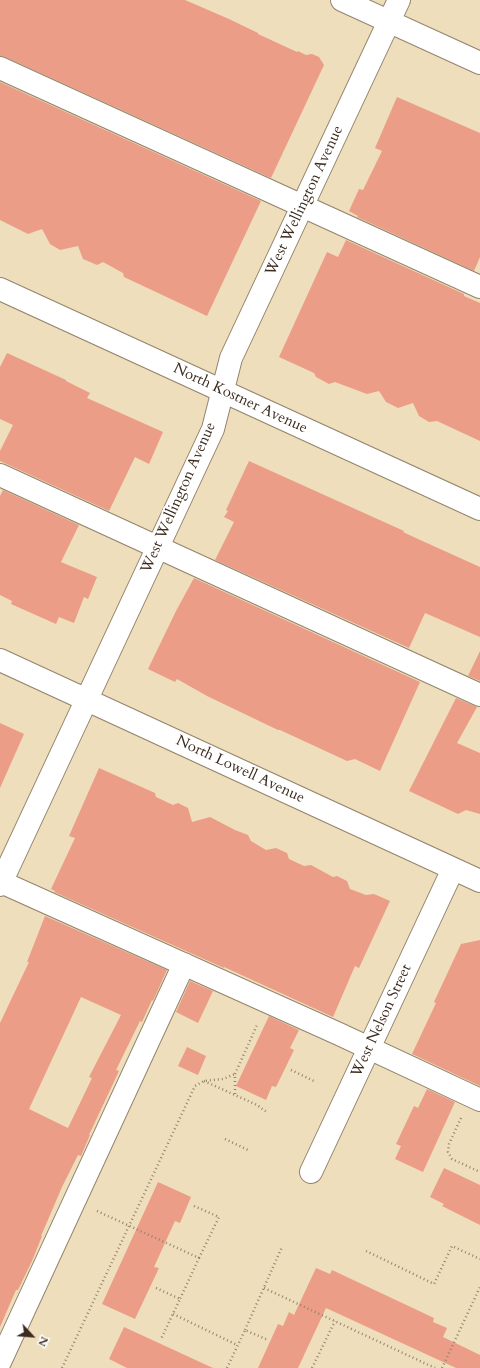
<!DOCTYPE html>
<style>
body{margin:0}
#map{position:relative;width:480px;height:1368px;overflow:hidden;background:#eedebc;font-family:Cardo,serif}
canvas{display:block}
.north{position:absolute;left:12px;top:1316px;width:40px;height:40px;-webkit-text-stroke:3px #fff;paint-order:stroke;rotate:116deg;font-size:11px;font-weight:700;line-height:16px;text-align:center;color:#3b2a1e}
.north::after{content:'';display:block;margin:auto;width:14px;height:18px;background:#3b2a1e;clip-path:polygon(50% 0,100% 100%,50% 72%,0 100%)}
</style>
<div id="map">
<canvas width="480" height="1368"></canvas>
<div class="north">N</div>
</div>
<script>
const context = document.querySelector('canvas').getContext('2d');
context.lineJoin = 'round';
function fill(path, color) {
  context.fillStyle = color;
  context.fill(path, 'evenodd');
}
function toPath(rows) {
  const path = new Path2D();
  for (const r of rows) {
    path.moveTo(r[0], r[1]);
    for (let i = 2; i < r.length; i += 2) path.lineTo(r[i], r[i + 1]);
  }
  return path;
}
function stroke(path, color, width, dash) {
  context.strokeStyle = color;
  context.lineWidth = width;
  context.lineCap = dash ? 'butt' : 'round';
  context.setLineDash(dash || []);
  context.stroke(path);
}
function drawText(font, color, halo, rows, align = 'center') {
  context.font = font + ' Cardo,serif';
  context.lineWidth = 3.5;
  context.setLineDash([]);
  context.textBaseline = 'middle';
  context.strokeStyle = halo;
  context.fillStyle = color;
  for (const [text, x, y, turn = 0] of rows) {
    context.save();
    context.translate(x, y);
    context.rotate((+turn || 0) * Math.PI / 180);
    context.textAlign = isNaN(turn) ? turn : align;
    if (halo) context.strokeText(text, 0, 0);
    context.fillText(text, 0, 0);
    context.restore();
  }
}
const building = toPath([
 [0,0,185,0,229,19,258,33,258,34,297,52,298,51,306,55,312,54,319,57,324,65,271,178,5,57,0,56],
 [0,82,261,201,207,316,124,277,123,273,103,262,97,265,83,259,78,246,60,250,50,244,42,229,28,234,0,220],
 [397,97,480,133,480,257,474,271,357,217,358,216,349,211,359,189,363,190,382,151,375,148],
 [346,240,464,294,464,296,480,303,480,441,437,421,429,422,419,416,413,403,398,408,386,402,379,391,367,394,335,382,329,384,316,377,314,373,279,357,327,252,338,257],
 [7,353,66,380,66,381,90,393,87,398,163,432,149,464,135,457,109,511,0,461,0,451,13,425,0,419,0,367],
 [249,461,404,531,403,532,418,539,480,567,480,637,425,613,409,648,215,560,234,522,224,517,228,511,226,510],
 [3,490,79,525,61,562,97,577,88,599,84,597,74,623,59,617,56,624,11,604,12,601,0,595,0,496],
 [194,578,420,682,380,771,355,759,347,761,280,730,278,730,207,696,177,679,175,682,148,669,176,611],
 [480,651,480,681,468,676],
 [456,698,477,707,457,743,480,753,480,814,466,810,458,814,409,791],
 [0,723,24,734,0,788],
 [99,768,155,793,156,797,173,805,178,803,188,808,192,822,210,817,235,830,248,835,251,841,266,850,276,848,287,853,289,859,304,866,311,865,333,877,337,876,347,881,350,889,366,895,374,894,390,901,359,968,355,966,333,1017,224,967,224,968,54,892,55,891,51,889,75,838,69,836],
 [45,916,167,970,153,1001,152,1000,142,1022,140,1021,116,1070,119,1071,89,1135,90,1135,81,1156,78,1155,62,1187,41,1236,42,1236,32,1261,18,1290,16,1290,0,1327,0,1023,29,962,27,962],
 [81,997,121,1015,89,1077,92,1078,68,1128,29,1109],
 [480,940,480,1086,412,1054,436,1003,434,1002,461,944],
 [190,981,213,991,198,1023,176,1012],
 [269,1016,299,1030,290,1048,294,1050,276,1087,272,1086,266,1100,236,1086],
 [187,1047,206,1056,198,1075,178,1066],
 [427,1089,455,1102,423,1172,395,1159,401,1146,396,1144,414,1106,418,1108],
 [444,1168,480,1185,480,1225,442,1206,444,1204,430,1197],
 [158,1182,191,1197,180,1223,175,1221,154,1267,159,1268,135,1319,102,1304],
 [316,1268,330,1274,332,1270,434,1318,433,1322,447,1328,443,1337,480,1355,480,1368,456,1368,326,1308,298,1368,258,1368,278,1324,283,1326,289,1312,294,1315],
 [124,1327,213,1368,127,1368,109,1359]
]);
const path = toPath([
 [291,1070,316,1082],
 [204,1081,257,1105,268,1113],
 [235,1094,235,1074,257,1025],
 [461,1118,449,1144,448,1152,452,1159,480,1172],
 [225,1139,250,1151],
 [194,1206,219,1217,199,1258],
 [97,1211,199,1258,180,1299],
 [366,1251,434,1284,452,1246,480,1259],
 [156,1288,180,1299,161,1339],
 [264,1288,435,1368],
 [173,1314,237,1345],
 [245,1330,282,1247],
 [62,1368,195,1086,204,1081,223,1079,235,1074],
 [227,1368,245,1330,268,1340],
 [312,1368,335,1321],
 [442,1368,480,1287]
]);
const minor = toPath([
 [342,0,480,63],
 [0,68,480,287],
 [0,289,480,509],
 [0,475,480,695],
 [0,660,480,881],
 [1,882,339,1034,480,1100],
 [0,885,213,429,231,358,399,0],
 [311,1172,453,869],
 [0,1362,184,964]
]);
const streetNames = [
 ["West Wellington Avenue",305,201,-65],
 ["North Kostner Avenue",240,399,25],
 ["West Wellington Avenue",179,498,-66],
 ["North Lowell Avenue",240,770,25],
 ["West Nelson Street",382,1021,-65]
];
fill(building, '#eb9d87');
stroke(minor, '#94846d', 24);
stroke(path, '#94846d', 2.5, [1, 3]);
stroke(minor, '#fff', 22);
drawText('15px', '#3b2a1e', '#fff', streetNames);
</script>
